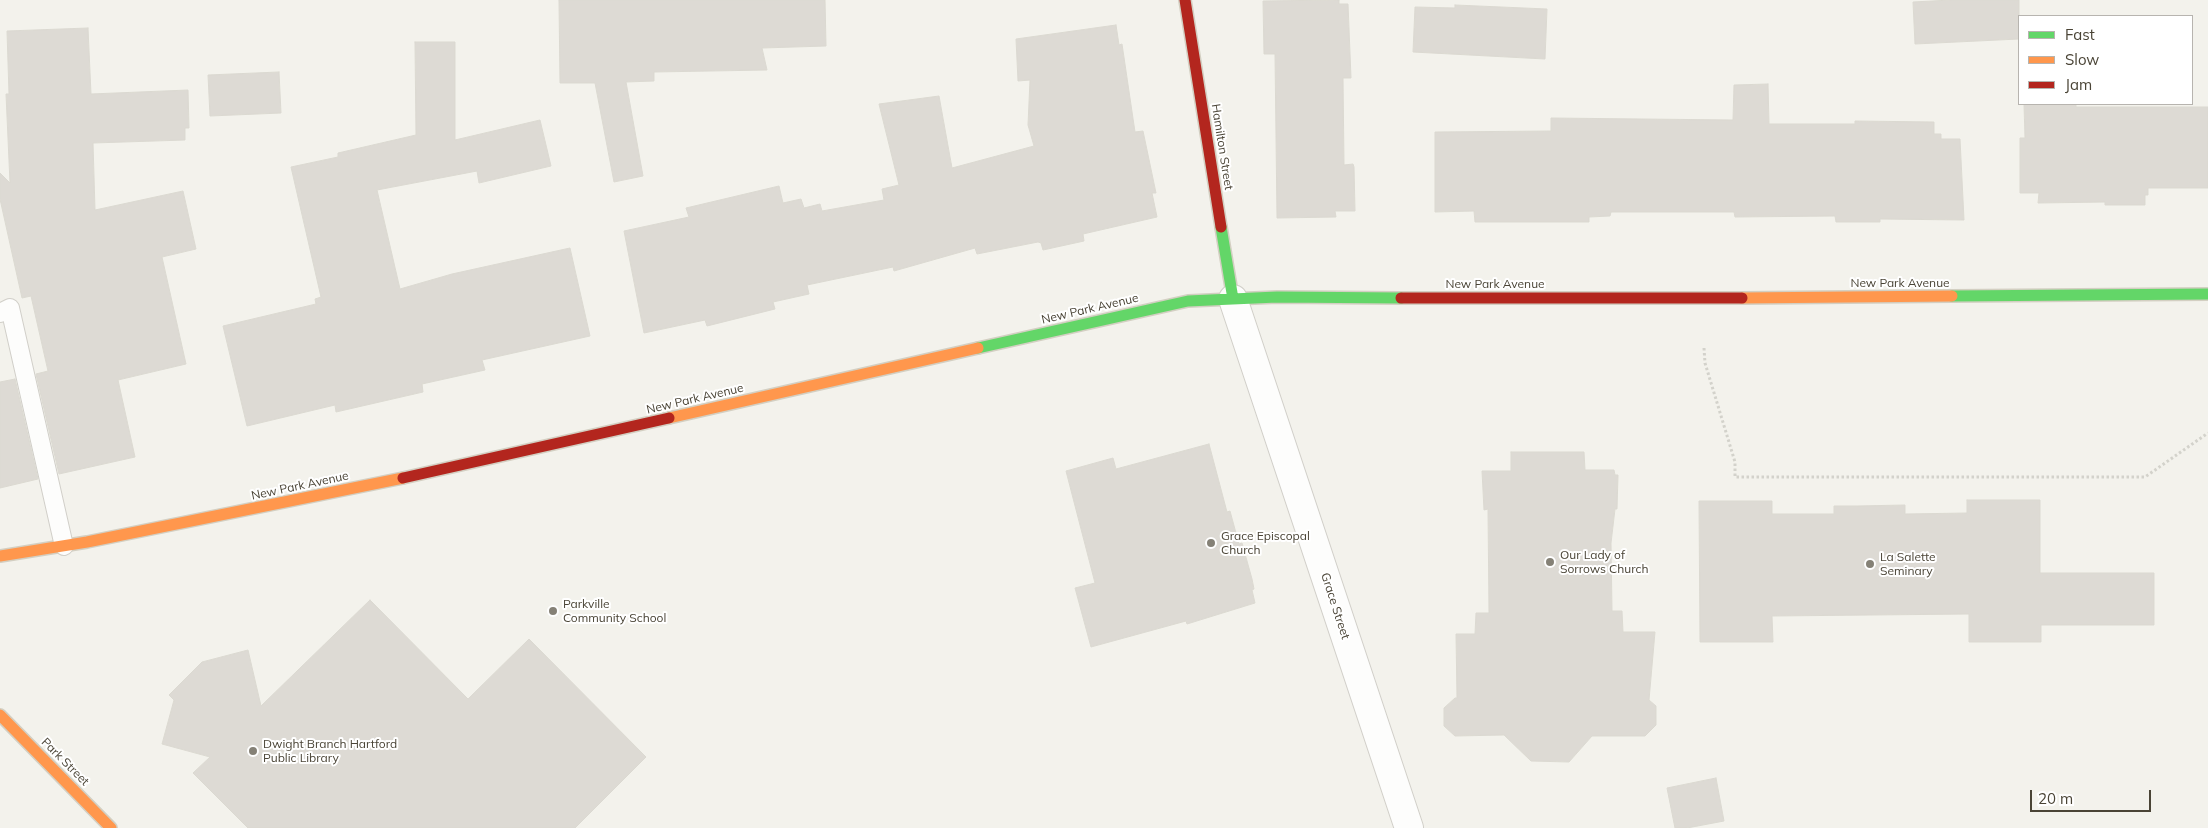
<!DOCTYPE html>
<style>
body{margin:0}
#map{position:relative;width:2208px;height:828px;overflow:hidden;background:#f3f2ec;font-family:Mulish,sans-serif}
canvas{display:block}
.legend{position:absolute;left:2018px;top:15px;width:175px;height:90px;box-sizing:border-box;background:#fff;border:1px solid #b7b4af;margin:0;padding:6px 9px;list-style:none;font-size:15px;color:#4a4436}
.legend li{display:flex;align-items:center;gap:10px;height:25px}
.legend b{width:25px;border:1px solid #b7b4af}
.scale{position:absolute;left:2030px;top:790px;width:121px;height:22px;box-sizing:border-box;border:2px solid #4a4436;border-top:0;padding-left:6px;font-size:15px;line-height:18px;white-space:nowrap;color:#4a4436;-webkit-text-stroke:4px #fff;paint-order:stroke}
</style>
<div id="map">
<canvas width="2208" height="828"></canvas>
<ul class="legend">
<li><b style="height:6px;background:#63d668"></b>Fast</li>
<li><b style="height:6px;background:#ff974d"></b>Slow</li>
<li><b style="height:6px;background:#b3261e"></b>Jam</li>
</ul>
<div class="scale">20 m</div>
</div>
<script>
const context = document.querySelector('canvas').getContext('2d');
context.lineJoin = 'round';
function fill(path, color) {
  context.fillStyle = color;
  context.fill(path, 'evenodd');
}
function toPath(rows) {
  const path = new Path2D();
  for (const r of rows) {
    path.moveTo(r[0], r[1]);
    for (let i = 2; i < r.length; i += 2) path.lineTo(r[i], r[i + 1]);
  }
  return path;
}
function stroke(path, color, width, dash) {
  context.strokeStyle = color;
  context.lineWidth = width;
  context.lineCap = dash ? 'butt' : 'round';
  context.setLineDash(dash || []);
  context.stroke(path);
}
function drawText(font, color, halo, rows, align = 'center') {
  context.font = font + ' Mulish,sans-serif';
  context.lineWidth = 4;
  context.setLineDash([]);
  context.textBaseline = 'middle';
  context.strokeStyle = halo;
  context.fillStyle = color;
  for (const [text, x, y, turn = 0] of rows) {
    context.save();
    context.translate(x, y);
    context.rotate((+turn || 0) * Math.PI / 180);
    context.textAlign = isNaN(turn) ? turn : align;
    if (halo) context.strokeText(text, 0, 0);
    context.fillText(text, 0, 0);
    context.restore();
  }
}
const building = toPath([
 [559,0,825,0,826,46,762,48,767,70,654,72,654,81,626,82,643,176,614,182,595,83,560,83,559,0],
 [1339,0,1339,4,1348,4,1351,78,1343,78,1344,165,1353,164,1354,167,1355,211,1335,211,1336,217,1277,218,1275,54,1264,54,1263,1,1339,0],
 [1951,0,2019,0,2019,39,1915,44,1913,2,1951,0],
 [1455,5,1547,9,1545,59,1413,52,1415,7,1455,8,1455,5],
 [1116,25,1119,45,1122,44,1135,132,1143,131,1156,193,1152,193,1157,217,1083,234,1084,241,1043,250,1041,243,1038,242,977,254,975,248,894,271,893,267,807,285,809,294,773,302,775,309,707,326,705,320,644,333,624,231,689,217,686,208,779,186,783,203,801,199,804,208,820,204,822,211,884,200,882,189,899,185,879,104,939,96,952,168,1034,146,1028,125,1030,80,1018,81,1016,39,1116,25],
 [88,28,91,94,188,90,189,128,185,128,185,140,93,143,95,210,183,191,196,249,162,257,186,364,118,380,135,457,59,474,36,374,48,371,31,296,22,298,0,199,0,173,10,183,6,94,9,94,7,31,88,28],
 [415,42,455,42,455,140,540,120,551,166,479,183,477,171,377,190,400,289,452,274,570,248,590,336,482,360,485,370,422,384,423,392,336,412,335,405,247,426,223,326,316,304,315,299,321,297,291,167,338,157,338,153,416,135,415,42],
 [279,72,281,113,210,116,208,75,279,72],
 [1768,84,1769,124,1855,124,1855,121,1934,122,1934,134,1941,134,1941,139,1960,139,1964,220,1880,219,1880,222,1836,222,1835,216,1735,217,1734,212,1611,212,1610,216,1589,217,1589,222,1475,222,1474,211,1435,212,1435,132,1551,131,1551,118,1733,120,1734,85,1768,84],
 [2024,104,2076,104,2076,107,2208,107,2208,188,2148,188,2148,195,2145,195,2145,205,2105,205,2105,202,2038,203,2039,193,2020,193,2020,138,2025,138,2024,104],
 [15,379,38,479,0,488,0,382,15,379],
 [1209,444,1227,512,1230,511,1239,544,1242,543,1252,579,1254,589,1252,590,1255,603,1187,624,1186,621,1091,647,1075,588,1095,583,1066,471,1113,458,1116,469,1209,444],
 [1511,452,1584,452,1585,470,1614,470,1615,475,1618,475,1617,509,1615,509,1611,543,1612,611,1622,611,1623,632,1655,632,1649,700,1656,706,1656,725,1645,736,1592,736,1569,762,1531,761,1504,735,1455,736,1444,726,1444,708,1455,698,1457,698,1456,634,1475,634,1476,613,1489,613,1488,509,1484,510,1482,471,1511,471,1511,452],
 [1967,500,2040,500,2040,573,2154,573,2154,625,2041,625,2041,642,1969,642,1969,614,1772,616,1773,642,1700,642,1699,501,1772,501,1772,514,1834,514,1834,506,1857,506,1905,505,1905,514,1967,513,1967,500],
 [370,600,468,699,529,639,646,757,575,828,248,828,193,773,210,757,162,744,174,700,169,695,202,662,248,650,261,706,370,600],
 [1716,778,1724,821,1687,828,1675,828,1667,788,1716,778]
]);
const path = toPath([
 [1704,348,1705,363,1735,462,1735,477,2145,477,2208,433]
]);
const lane = toPath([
 [0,313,10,308,64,546]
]);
const street = toPath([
 [1233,299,1409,828]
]);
const fast = toPath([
 [1221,227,1233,299],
 [1952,296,2208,294],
 [978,348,1188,301,1277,297,1401,298]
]);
const slow = toPath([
 [1742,298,1952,296],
 [669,418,978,348],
 [0,556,87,542,403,478],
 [0,715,111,828]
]);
const jam = toPath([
 [1185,0,1221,227],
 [1401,298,1742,298],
 [403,478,669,418]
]);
const markers = [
 [1211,543,5,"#858176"],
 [1550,562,5,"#858176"],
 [1870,564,5,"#858176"],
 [553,611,5,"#858176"],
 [253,751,5,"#858176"]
];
const streetNames = [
 ["Hamilton Street",1222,147,81],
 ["New Park Avenue",1900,283],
 ["New Park Avenue",1495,284],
 ["New Park Avenue",1090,309,-13],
 ["New Park Avenue",695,399,-13],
 ["New Park Avenue",300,486,-12],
 ["Grace Street",1335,606,72],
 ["Park Street",65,762,45]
];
const poiNames = [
 ["Grace Episcopal",1221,536],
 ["Church",1221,550],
 ["Our Lady of",1560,555],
 ["Sorrows Church",1560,569],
 ["La Salette",1880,557],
 ["Seminary",1880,571],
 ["Parkville",563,604],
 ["Community School",563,618],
 ["Dwight Branch Hartford",263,744],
 ["Public Library",263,758]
];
fill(building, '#dddad4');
stroke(building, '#dbd9d1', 1);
stroke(lane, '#d1cfc9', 20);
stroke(street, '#d1cfc9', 30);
stroke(fast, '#d3cfc2', 14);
stroke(slow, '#d3cfc2', 14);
stroke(jam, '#d3cfc2', 14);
stroke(path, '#d3d2cb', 3, [2.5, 2.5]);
stroke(lane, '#fdfdfc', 18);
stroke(street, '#fdfdfc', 28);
stroke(fast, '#63d668', 11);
stroke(slow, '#ff974d', 11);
stroke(jam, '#b3261e', 11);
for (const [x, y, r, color] of markers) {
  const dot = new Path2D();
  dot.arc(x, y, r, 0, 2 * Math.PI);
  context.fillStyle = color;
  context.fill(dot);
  stroke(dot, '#fff', 2);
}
drawText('12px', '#4a4436', '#fff', streetNames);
drawText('12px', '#4a4436', '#fff', poiNames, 'left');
</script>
